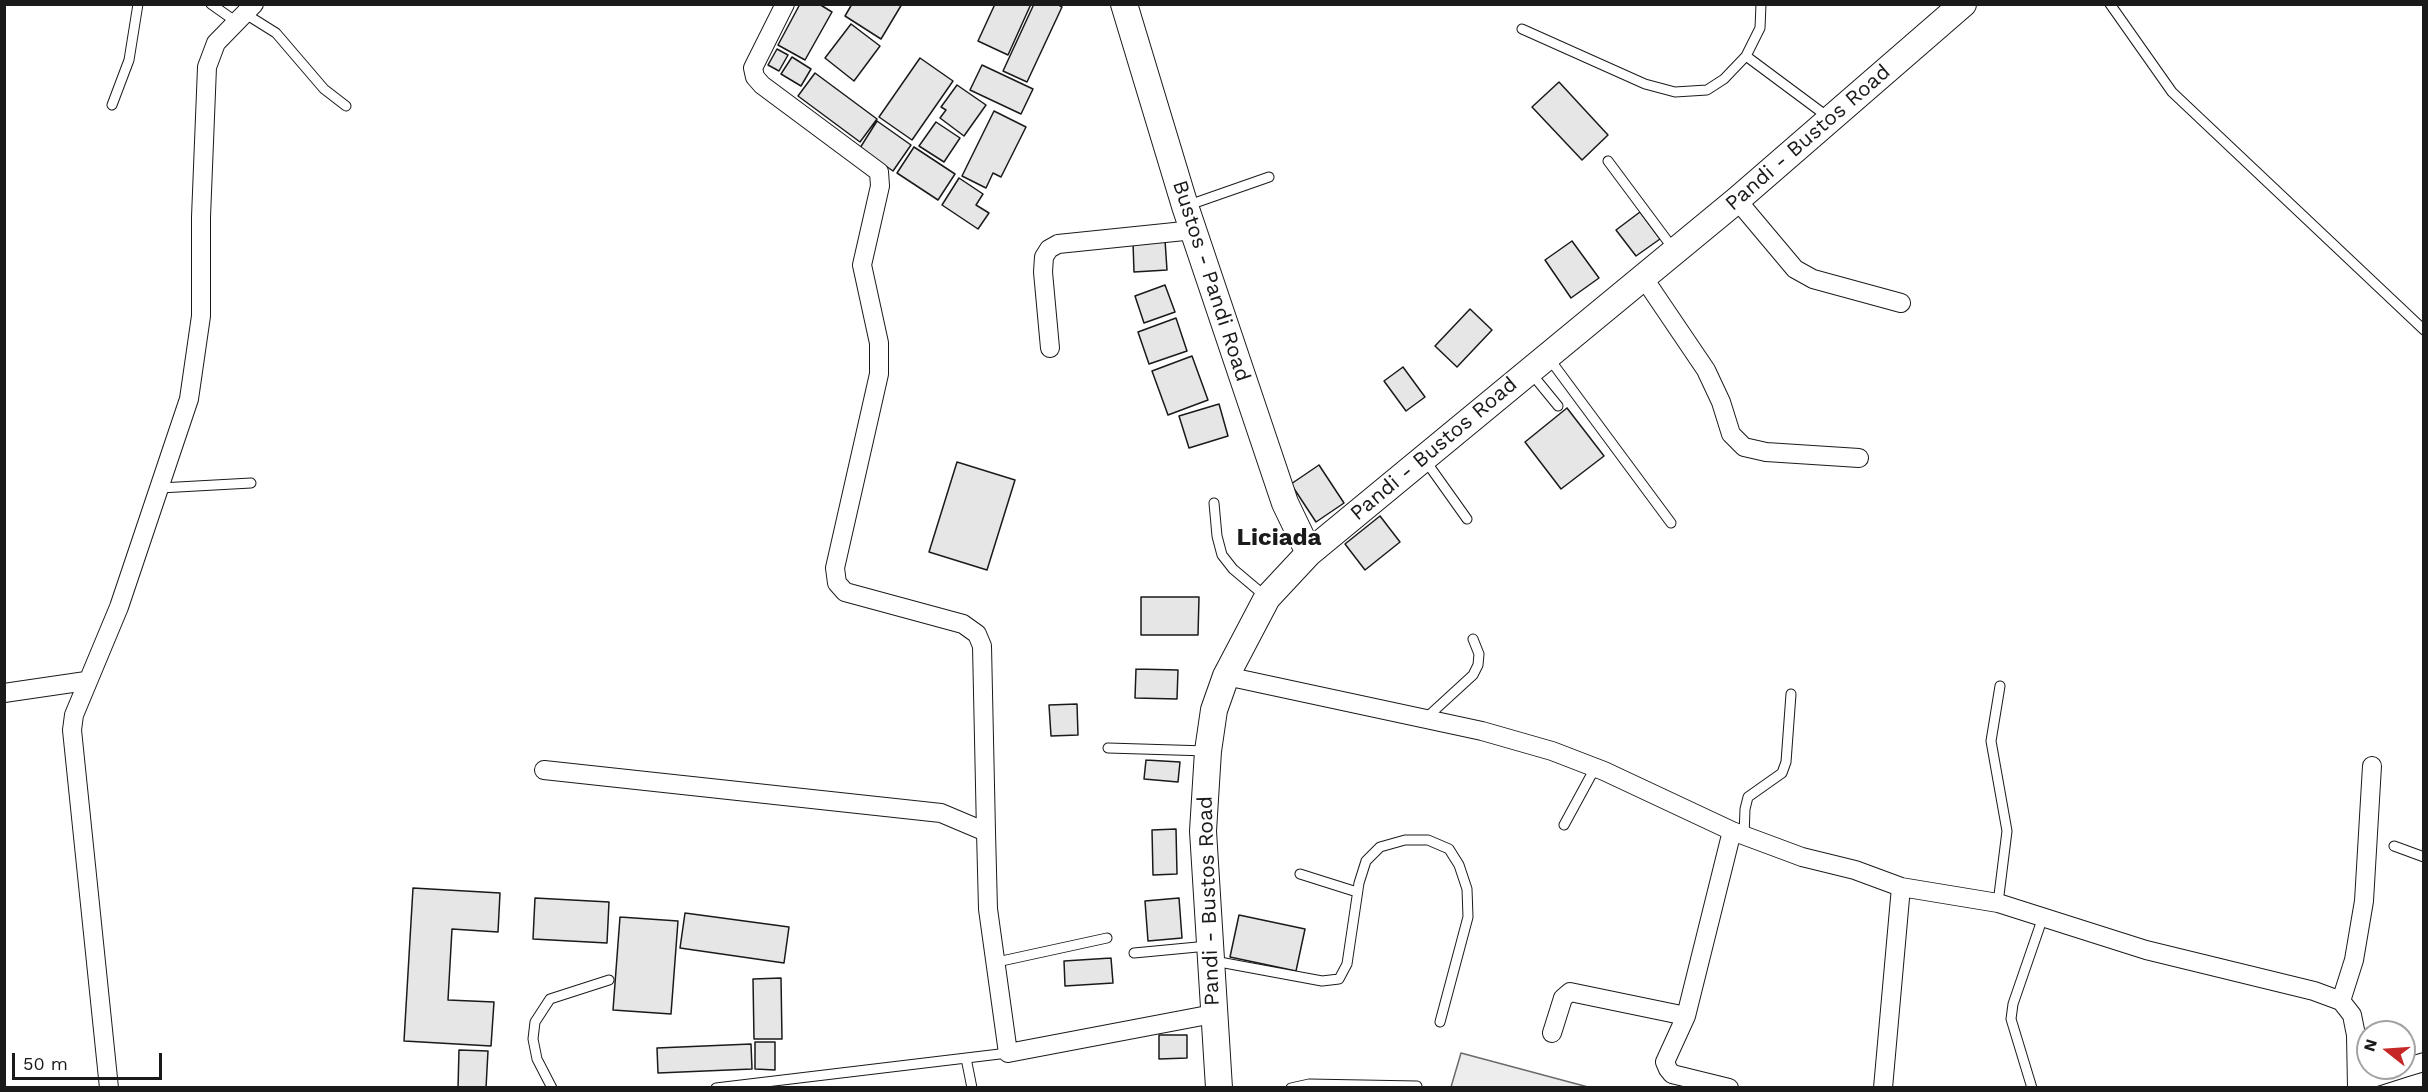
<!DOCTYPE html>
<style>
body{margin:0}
#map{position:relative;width:2428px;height:1092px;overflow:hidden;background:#fff;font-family:"Work Sans",sans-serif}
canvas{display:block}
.frame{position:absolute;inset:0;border:6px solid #1a1a1a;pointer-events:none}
.north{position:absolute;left:2356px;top:1020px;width:60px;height:60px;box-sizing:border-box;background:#fff;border:2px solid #a3a3a3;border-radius:50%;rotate:287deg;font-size:16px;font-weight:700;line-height:24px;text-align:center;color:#1a1a1a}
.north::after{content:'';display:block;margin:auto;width:21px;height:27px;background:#c62828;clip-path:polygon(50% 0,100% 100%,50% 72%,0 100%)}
.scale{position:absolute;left:12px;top:1053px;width:150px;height:27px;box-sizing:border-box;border:3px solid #1a1a1a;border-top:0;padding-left:8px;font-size:18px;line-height:21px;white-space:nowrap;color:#1a1a1a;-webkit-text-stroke:4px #fff;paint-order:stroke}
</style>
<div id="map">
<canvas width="2428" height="1092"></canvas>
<div class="frame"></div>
<div class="north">N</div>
<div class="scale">50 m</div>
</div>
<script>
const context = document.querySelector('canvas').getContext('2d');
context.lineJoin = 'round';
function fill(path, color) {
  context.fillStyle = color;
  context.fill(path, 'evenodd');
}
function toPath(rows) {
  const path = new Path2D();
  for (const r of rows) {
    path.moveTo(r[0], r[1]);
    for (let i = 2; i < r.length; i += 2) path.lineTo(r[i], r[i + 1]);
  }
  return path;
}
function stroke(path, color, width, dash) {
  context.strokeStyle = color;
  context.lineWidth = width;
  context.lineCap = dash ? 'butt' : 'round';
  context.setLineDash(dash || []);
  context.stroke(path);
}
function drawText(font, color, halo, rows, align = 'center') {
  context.font = font + ' "Work Sans",sans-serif';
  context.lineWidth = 4.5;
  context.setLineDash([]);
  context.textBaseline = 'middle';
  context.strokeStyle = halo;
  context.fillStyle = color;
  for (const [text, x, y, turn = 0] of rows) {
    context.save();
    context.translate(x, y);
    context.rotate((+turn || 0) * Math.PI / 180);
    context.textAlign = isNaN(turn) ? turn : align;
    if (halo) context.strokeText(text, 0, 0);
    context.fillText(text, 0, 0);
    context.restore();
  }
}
const built = toPath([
 [1461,1053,1588,1087,1451,1087,1461,1053]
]);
const building = toPath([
 [800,4,819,4,832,12,805,60,778,45,800,4],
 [852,4,902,4,881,39,845,16,852,4],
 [995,4,1031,4,1008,55,978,41,995,4],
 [1034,4,1057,4,1062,7,1027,82,1003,71,1034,4],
 [851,24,880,46,854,81,825,58,851,24],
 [777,49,788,55,779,71,768,65,777,49],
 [792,57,811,69,801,86,781,74,792,57],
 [920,58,953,81,912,140,879,117,920,58],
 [982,65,1033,89,1021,114,970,90,982,65],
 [815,73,877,119,860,142,798,96,815,73],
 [1559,82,1608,135,1582,160,1532,107,1559,82],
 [957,85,986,105,964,136,940,118,946,110,941,107,957,85],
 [994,111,1026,127,1001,177,993,173,986,188,962,176,994,111],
 [877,121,911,145,893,171,860,148,877,121],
 [936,122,960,138,944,162,919,146,936,122],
 [914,147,955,174,938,200,897,173,914,147],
 [959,178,983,194,976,205,989,213,978,229,942,205,959,178],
 [1640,212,1660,239,1636,256,1616,230,1640,212],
 [1165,240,1167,270,1134,272,1133,242,1165,240],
 [1572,241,1599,278,1571,298,1545,260,1572,241],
 [1165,285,1175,312,1144,323,1135,296,1165,285],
 [1470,309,1492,330,1457,367,1435,346,1470,309],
 [1176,318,1187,351,1149,364,1138,332,1176,318],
 [1192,356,1208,400,1168,415,1152,371,1192,356],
 [1403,367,1425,397,1406,411,1384,381,1403,367],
 [1219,404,1228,436,1189,448,1179,416,1219,404],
 [1567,408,1604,456,1561,489,1525,442,1567,408],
 [957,462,1015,480,987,570,929,552,957,462],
 [1319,465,1344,503,1316,522,1291,484,1319,465],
 [1380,516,1400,542,1365,570,1345,544,1380,516],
 [1141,597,1199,597,1198,635,1141,635,1141,597],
 [1136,669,1178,670,1177,699,1135,698,1136,669],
 [1077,704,1078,735,1051,736,1049,705,1077,704],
 [1146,760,1180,762,1178,782,1144,779,1146,760],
 [1176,829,1177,874,1153,875,1152,830,1176,829],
 [413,888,500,893,498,932,452,929,448,1000,494,1002,491,1046,404,1041,413,888],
 [535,898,609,902,607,943,533,939,535,898],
 [1179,898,1182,938,1148,941,1145,901,1179,898],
 [685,913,789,927,784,963,680,948,685,913],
 [1239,915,1305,929,1296,971,1230,957,1239,915],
 [620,917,678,921,671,1014,613,1010,620,917],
 [1111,958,1113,983,1065,986,1064,961,1111,958],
 [781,978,782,1039,754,1039,753,979,781,978],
 [1159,1035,1187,1035,1187,1058,1159,1059,1159,1035],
 [755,1042,775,1042,775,1070,755,1069,755,1042],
 [751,1044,752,1069,658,1073,657,1048,751,1044],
 [459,1050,488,1051,486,1088,458,1088,459,1050]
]);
const lane = toPath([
 [211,4,235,21],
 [2110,4,2172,92,2424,330],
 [244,13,276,33,324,89,346,106],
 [1522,29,1645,84,1675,92,1707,90,1724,79,1746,56,1828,117],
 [1746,56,1760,28,1761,4],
 [112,105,129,60,138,4],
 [1608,161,1675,251],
 [1186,206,1269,177],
 [1548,357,1671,523],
 [1531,373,1558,406],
 [1425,460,1467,519],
 [160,488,251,483],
 [1214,503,1217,536,1222,555,1233,569,1265,596],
 [1425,719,1473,675,1478,665,1479,654,1473,639],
 [1108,748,1207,751],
 [1564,825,1595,768],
 [1744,836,1745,809,1748,797,1782,773,1786,762,1791,694],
 [2394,846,2424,857],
 [1300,874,1357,892],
 [1998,903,2007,831,1991,741,2000,686],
 [1134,953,1208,946],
 [1214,961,1322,981,1339,979,1347,964,1359,883,1366,861,1380,847,1405,840,1428,840,1449,849,1459,865,1467,889,1468,917,1440,1022],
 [997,962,1107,938],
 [966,1058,972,1088],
 [552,1088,537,1059,533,1039,535,1022,550,999,609,980],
 [716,1088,1008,1053],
 [1291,1088,1309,1084,1417,1086],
 [2032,1088,2011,1019,2013,1004,2043,917]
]);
const street = toPath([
 [785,4,753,68,755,77,762,85,879,172,880,186,862,265,879,343,879,374,835,568,837,583,845,592,963,624,977,634,982,646,986,832],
 [1737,200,1795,269,1813,279,1901,303],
 [1643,277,1706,370,1721,402,1731,434,1744,447,1766,452,1859,458],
 [1050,348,1043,272,1044,257,1049,249,1058,244,1194,230],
 [1226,676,1482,731,1552,751,1604,771,1732,831,1802,857,1855,870,1901,887,1998,903,2146,950,2314,991,2341,1001,2352,1015,2356,1035,2357,1088],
 [4,693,86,681],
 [544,770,941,813,986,832,988,909,1008,1053,1213,1014],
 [2341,1001,2354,960,2364,901,2372,766],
 [1686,1016,1665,1062,1668,1069,1672,1074,1729,1088],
 [1552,1033,1563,998,1570,992,1686,1016,1732,831],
 [2404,1068,2424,1062],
 [2357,1083,2404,1068],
 [109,1088,72,730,74,715,119,607,189,399,201,316,201,217,207,67,216,43,254,4],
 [1883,1088,1901,887]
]);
const secondary = toPath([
 [1124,4,1185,206,1285,503,1309,553],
 [1219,1088,1203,831,1208,751,1214,710,1226,676,1267,598,1309,553,1737,200,1963,4]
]);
const streetNames = [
 ["Pandi - Bustos Road",1808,138,-41],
 ["Bustos - Pandi Road",1211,281,72],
 ["Pandi - Bustos Road",1434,449,-40],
 ["Pandi - Bustos Road",1209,901,-92]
];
const quarterNames = [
 ["Liciada",1279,538]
];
fill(built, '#ededed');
stroke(built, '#6a6a6a', 1.5);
fill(building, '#e6e6e6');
stroke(building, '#1a1a1a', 1.5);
stroke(lane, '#1a1a1a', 11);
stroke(street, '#1a1a1a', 20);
stroke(secondary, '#1a1a1a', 28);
stroke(lane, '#fff', 9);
stroke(street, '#fff', 18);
stroke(secondary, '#fff', 26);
drawText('21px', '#1a1a1a', '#fff', streetNames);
drawText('bold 24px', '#1a1a1a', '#fff', quarterNames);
</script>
